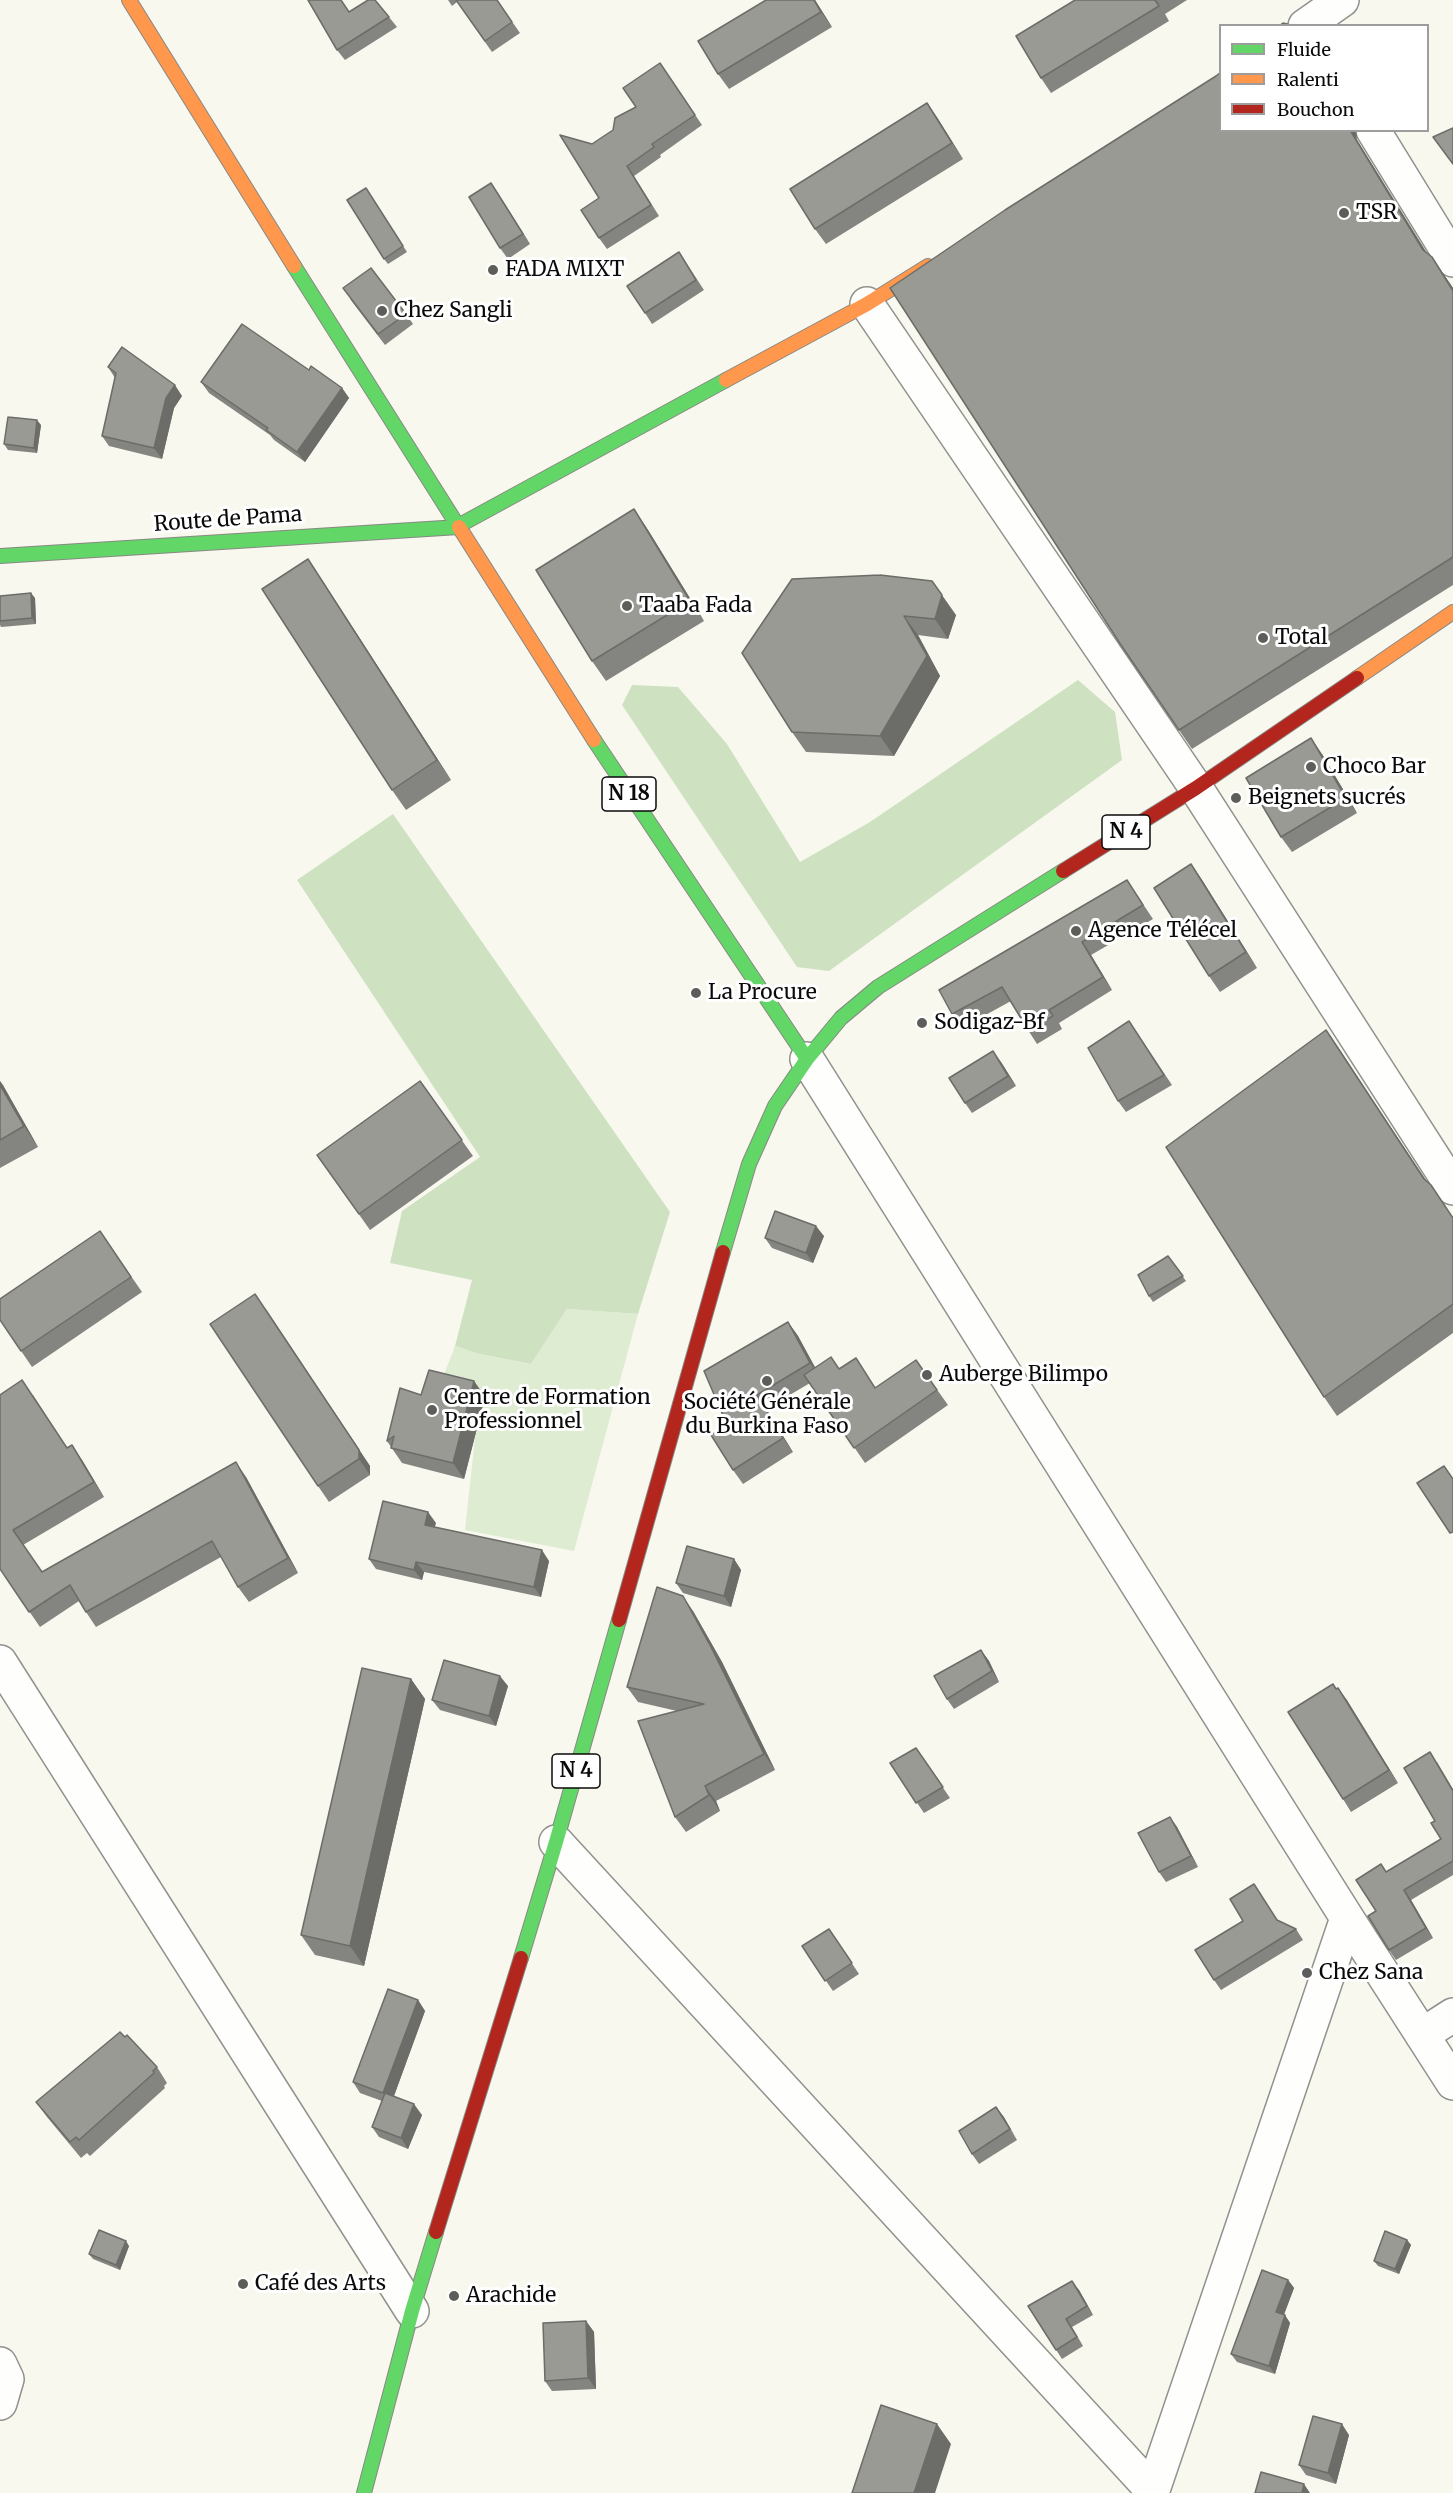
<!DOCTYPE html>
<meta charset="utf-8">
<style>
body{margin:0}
#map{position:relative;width:1453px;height:2493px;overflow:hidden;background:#f8f8ef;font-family:Merriweather,serif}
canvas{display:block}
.legend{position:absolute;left:1219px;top:24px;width:210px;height:108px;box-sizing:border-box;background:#fff;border:2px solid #9d9d9d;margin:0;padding:8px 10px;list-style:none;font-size:18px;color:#0a0a0a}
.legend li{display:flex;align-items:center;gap:12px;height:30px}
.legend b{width:30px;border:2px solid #9d9d9d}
</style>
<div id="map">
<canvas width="1453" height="2493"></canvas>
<ul class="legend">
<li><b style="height:8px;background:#63d668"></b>Fluide</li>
<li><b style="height:8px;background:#ff974d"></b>Ralenti</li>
<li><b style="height:8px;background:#b3261e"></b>Bouchon</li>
</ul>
</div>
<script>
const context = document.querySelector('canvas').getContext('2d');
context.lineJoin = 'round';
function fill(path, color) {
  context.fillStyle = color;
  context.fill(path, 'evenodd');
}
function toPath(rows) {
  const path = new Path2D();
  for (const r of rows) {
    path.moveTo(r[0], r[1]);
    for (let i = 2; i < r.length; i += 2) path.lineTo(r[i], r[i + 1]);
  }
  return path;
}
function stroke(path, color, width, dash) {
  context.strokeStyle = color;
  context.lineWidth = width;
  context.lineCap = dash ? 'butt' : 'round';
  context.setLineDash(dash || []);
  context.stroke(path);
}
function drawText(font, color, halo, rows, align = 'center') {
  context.font = font + ' Merriweather,serif';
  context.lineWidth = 6;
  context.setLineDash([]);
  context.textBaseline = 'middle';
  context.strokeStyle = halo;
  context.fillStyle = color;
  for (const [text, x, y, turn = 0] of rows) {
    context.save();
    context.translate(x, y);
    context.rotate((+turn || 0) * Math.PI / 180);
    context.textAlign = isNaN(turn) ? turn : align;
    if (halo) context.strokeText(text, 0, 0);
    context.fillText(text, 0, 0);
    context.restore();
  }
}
const green = toPath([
 [567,1309,638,1314,574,1551,465,1530,475,1438,485,1397,440,1385,455,1346,480,1354,531,1364]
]);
const forest = toPath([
 [1078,680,1115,712,1122,760,829,971,797,967,622,705,632,685,678,687,727,744,800,862,870,822],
 [393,814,670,1212,638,1314,567,1309,531,1364,480,1354,455,1346,472,1280,390,1263,402,1211,480,1157,297,880]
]);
const street = toPath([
 [1305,26,1342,0],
 [1373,130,1453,260],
 [867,304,1196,788,1453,1188],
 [807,1059,1347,1918,1453,2083],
 [0,1662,412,2311],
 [556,1842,1153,2491],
 [1422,2035,1453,2015],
 [0,2364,7,2379,0,2403],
 [1152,2493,1347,1918]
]);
const fast = toPath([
 [294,266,458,526,726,380],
 [0,556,459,527],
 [594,740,807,1059],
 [723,1252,749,1164,775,1106,807,1059,841,1018,878,987,1063,871],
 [521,1958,556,1842,619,1620],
 [364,2493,412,2311,436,2232]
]);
const slow = toPath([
 [129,0,294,266],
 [726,380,867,304,928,266],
 [459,527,594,740],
 [1357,678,1453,612]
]);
const jam = toPath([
 [1063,871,1196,788,1357,678],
 [619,1620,723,1252],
 [436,2232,521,1958]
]);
const wall = toPath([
 [448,0,497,0,520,33,492,52,457,2,452,6],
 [815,0,832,27,729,89,718,74],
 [1075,0,1187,0,1165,14,1169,21,1051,93,1041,78],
 [349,11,389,17,397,27,345,60,337,50],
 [660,63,702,125,660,155,661,157,634,176,659,216,607,249,599,238,599,198,592,144,613,130,636,107],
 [927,103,938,119,963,159,826,244,815,229],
 [1357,140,1427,253,1432,257,1453,288,1453,585,1192,749,1121,645],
 [491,183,530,244,508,259,500,248],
 [366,188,407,252,388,264,384,259],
 [679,252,704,290,652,324,645,313],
 [350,299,406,314,413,324,385,345],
 [108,367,182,396,174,408,162,459,109,446,102,436,115,378],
 [309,370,342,388,349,398,305,462,274,440,270,435,209,393,201,382],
 [41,425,37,453,8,450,4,444],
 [634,509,648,530,704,621,606,681,592,661],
 [792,579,956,615,948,639,918,635,940,676,894,756,806,752,792,732],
 [322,580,451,780,406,810,392,790],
 [0,596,35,598,36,624,1,627,0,625],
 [1322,754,1357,813,1292,852,1281,837],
 [1191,864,1202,880,1257,968,1220,992,1209,976],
 [1127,880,1153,919,1091,955,1112,990,1059,1023,1062,1029,1037,1044,1028,1030,1011,1001,962,1028,952,1014],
 [1129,1021,1172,1085,1126,1112,1118,1101],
 [1326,1030,1426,1180,1453,1217,1453,1333,1337,1416,1324,1397],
 [1001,1062,1016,1086,972,1113,965,1103],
 [0,1081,38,1147,0,1168],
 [420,1081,473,1156,370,1230,317,1155],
 [100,1231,142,1292,32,1367,0,1320],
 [824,1236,813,1263,772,1248,765,1238],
 [1168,1256,1186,1281,1153,1302,1149,1296],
 [266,1309,370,1466,370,1475,329,1502,318,1486],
 [788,1322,798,1336,815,1367,839,1369,856,1358,875,1388,916,1360,948,1405,865,1463,810,1383,766,1409,793,1452,743,1484,733,1470,727,1425],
 [474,1381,485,1397,464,1479,402,1463,387,1441,421,1395],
 [33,1395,67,1448,82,1460,104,1497,23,1545,42,1572,246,1477,298,1573,249,1602,238,1587,221,1557,96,1627,86,1612,79,1601,40,1627,0,1569],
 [436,1523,434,1527,549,1561,541,1597,424,1572,422,1580,376,1569,369,1559],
 [734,1559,741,1570,731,1607,683,1593,676,1583],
 [693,1611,722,1662,775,1770,716,1801,720,1811,686,1832,675,1817,677,1711,638,1702,627,1687],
 [981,1650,989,1661,999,1682,954,1709,947,1699],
 [411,1679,425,1699,364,1966,315,1955,301,1935],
 [508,1686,496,1726,440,1710,432,1700],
 [1338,1688,1398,1783,1351,1812,1343,1799,1336,1689],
 [916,1748,950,1798,924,1813,890,1763],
 [1437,1762,1453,1789,1453,1875,1411,1900,1433,1938,1396,1960,1389,1950,1376,1911,1441,1839,1435,1821],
 [1170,1817,1177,1827,1198,1867,1166,1882,1159,1872],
 [829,1929,859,1974,833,1991,802,1946],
 [1296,1929,1303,1940,1221,1990,1214,1980],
 [418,2000,425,2011,394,2096,422,2115,408,2149,379,2137,372,2127,382,2101,360,2093,353,2082],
 [157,2067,167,2083,164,2086,165,2088,90,2156,87,2153,81,2158,47,2117,36,2102],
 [996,2107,1017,2140,979,2164,972,2154],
 [1407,2240,1411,2245,1399,2274,1378,2266,1374,2261],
 [129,2246,120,2270,93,2259,89,2254],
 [1288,2280,1294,2288,1284,2314,1290,2323,1275,2374,1237,2362,1231,2354],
 [1079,2290,1093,2315,1072,2327,1083,2346,1062,2359,1028,2306],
 [586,2321,594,2332,596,2389,552,2391,545,2381],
 [1349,2435,1336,2484,1306,2475,1299,2465]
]);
const shadedWall = toPath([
 [814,0,815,0,832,27,821,12],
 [927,103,938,119,963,159,952,143],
 [1350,130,1356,130,1357,140,1437,270,1423,250],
 [491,183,498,193,530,244,523,234],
 [1432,257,1453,288,1453,291],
 [175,385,182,396,174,408,162,459,154,448,166,398],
 [342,388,349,398,305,462,297,452],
 [37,420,41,425,37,453,34,448],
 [634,509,648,530,704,621,690,601],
 [308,559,322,580,451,780,437,760],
 [31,593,35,598,36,624,32,618],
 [942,595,956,615,948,639,935,619],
 [904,616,918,635,940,676,894,756,880,736],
 [1311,738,1322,754,1357,813,1346,798],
 [1191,864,1202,880,1257,968,1246,952],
 [1082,942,1091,955,1112,990,1103,977],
 [1326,1030,1340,1050,1437,1198,1424,1179],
 [993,1051,1001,1062,1016,1086,1008,1076],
 [0,1081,3,1085,38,1147,24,1126,0,1085],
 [816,1226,824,1236,813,1263,806,1253],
 [255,1294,370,1466,370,1475,359,1459],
 [788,1322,798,1336,820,1377,810,1363],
 [474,1381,485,1397,464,1479,453,1463],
 [757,1395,766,1409,793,1452,783,1438],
 [72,1445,82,1460,104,1497,94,1482],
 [236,1462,246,1477,298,1573,288,1558],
 [428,1512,436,1523,432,1536,425,1525],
 [542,1550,549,1561,541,1597,534,1587],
 [734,1559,741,1570,731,1607,724,1596],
 [416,1562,424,1572,422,1580,414,1570],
 [683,1596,693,1611,722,1662,775,1770,764,1754],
 [981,1650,989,1661,999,1682,992,1671],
 [500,1676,508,1686,496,1726,489,1716],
 [411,1679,425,1699,364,1966,350,1946],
 [1338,1688,1347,1700,1398,1783,1389,1770],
 [705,1786,716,1801,720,1811,709,1795],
 [1170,1817,1177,1827,1198,1867,1191,1856],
 [1404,1890,1411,1900,1433,1938,1426,1928],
 [418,2000,425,2011,391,2104,383,2093],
 [414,2104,422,2115,408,2149,401,2138],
 [996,2107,1004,2117,1017,2140],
 [1407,2240,1411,2245,1399,2274,1395,2269],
 [126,2241,129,2246,120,2270,116,2265],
 [1288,2280,1294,2288,1282,2320,1276,2312],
 [1072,2281,1079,2290,1093,2315,1087,2306],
 [1285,2315,1290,2323,1275,2374,1269,2366],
 [586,2321,594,2332,596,2389,588,2378],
 [937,2424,951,2444,935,2493,914,2493],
 [1342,2424,1349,2435,1336,2484,1328,2473],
 [1304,2484,1310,2493,1302,2493]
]);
const building = toPath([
 [308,0,341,0,349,12,368,0,375,0,389,17,337,50,308,0],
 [456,0,497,0,512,22,485,41,456,0],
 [766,0,814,0,821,12,718,74,698,41,766,0],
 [1075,0,1155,0,1159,6,1041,78,1016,36,1075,0],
 [1283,23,1291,25,1291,26,1279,26,1283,23],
 [660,63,695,115,652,144,654,147,627,166,651,205,599,238,581,210,599,198,560,135,592,144,613,130,615,118,636,107,623,88,660,63],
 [1221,72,1221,130,1350,130,1423,250,1432,257,1453,291,1453,557,1179,730,1121,645,890,288,1005,210,1216,76,1221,72],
 [927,103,952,143,815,229,790,189,927,103],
 [1453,128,1453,164,1433,137,1453,128],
 [491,183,523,234,500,248,469,197,491,183],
 [366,188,403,246,384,259,347,200,366,188],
 [679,252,696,280,645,313,627,286,679,252],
 [371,268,406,314,378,334,343,288,371,268],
 [242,324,309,370,311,366,342,388,297,452,266,430,268,428,201,382,242,324],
 [122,347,175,385,166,398,154,448,102,436,116,373,108,367,122,347],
 [8,417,37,420,34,448,4,444,8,417],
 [634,509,690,601,592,661,536,570,634,509],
 [308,559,437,760,392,790,262,589,308,559],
 [880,575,932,581,942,595,935,619,904,616,927,656,880,736,792,732,742,653,792,579,880,575],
 [31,593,32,618,0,621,0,596,31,593],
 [1311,738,1346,798,1281,837,1246,778,1311,738],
 [1191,864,1246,952,1209,976,1154,888,1191,864],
 [1127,880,1143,905,1082,942,1103,977,1049,1010,1053,1016,1028,1030,1002,987,952,1014,939,990,1127,880],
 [1129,1021,1164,1075,1118,1101,1088,1048,1129,1021],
 [1326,1030,1424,1179,1431,1185,1453,1218,1453,1304,1324,1397,1166,1147,1326,1030],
 [993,1051,1008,1076,965,1103,949,1078,993,1051],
 [420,1081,462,1140,359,1214,317,1155,420,1081],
 [0,1085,24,1126,0,1140,0,1085],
 [775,1211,816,1226,806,1253,765,1238,775,1211],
 [100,1231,131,1277,21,1351,0,1320,0,1299,100,1231],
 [1168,1256,1183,1276,1149,1296,1138,1275,1168,1256],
 [255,1294,359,1450,359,1459,318,1486,210,1324,255,1294],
 [788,1322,810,1363,757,1395,783,1438,733,1470,711,1435,727,1425,704,1371,788,1322],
 [831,1357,839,1369,856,1358,875,1388,916,1360,937,1390,854,1448,804,1375,831,1357],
 [429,1370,474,1381,453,1463,391,1448,394,1436,387,1441,400,1388,421,1395,429,1370],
 [22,1380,67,1448,72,1445,94,1482,13,1530,42,1572,236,1462,288,1558,238,1587,212,1541,86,1612,70,1585,29,1612,0,1569,0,1395,22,1380],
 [1444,1466,1453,1479,1453,1532,1450,1533,1417,1483,1444,1466],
 [383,1501,428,1512,425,1525,542,1550,534,1587,416,1562,414,1570,369,1559,383,1501],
 [687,1546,734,1559,724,1596,676,1583,687,1546],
 [657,1587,683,1596,711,1647,764,1754,705,1786,709,1795,675,1817,638,1721,704,1704,627,1687,657,1587],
 [981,1650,992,1671,947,1699,934,1676,981,1650],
 [444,1660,500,1676,489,1716,432,1700,444,1660],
 [362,1668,411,1679,350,1946,301,1935,362,1668],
 [1333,1684,1336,1689,1338,1688,1389,1770,1343,1799,1288,1712,1333,1684],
 [916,1748,943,1787,916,1803,890,1763,916,1748],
 [1430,1752,1453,1791,1453,1861,1404,1890,1426,1928,1389,1950,1368,1916,1376,1911,1356,1880,1381,1864,1386,1872,1441,1839,1431,1823,1435,1821,1404,1768,1430,1752],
 [1170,1817,1191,1856,1159,1872,1138,1833,1170,1817],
 [1254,1884,1277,1920,1296,1929,1214,1980,1195,1950,1243,1921,1230,1899,1254,1884],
 [829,1929,852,1963,825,1981,802,1946,829,1929],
 [388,1989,418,2000,383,2093,353,2082,388,1989],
 [120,2032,125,2037,127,2035,157,2067,153,2071,154,2073,79,2140,76,2137,70,2142,36,2102,120,2032],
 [385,2093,414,2104,401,2138,372,2127,385,2093],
 [996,2107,1010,2129,972,2154,959,2131,996,2107],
 [99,2230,126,2241,116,2265,89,2254,99,2230],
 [1385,2231,1407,2240,1395,2269,1374,2261,1385,2231],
 [1262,2270,1288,2280,1276,2312,1285,2315,1269,2366,1231,2354,1262,2270],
 [1072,2281,1087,2306,1066,2319,1077,2337,1056,2350,1028,2306,1072,2281],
 [586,2321,588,2378,545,2381,543,2323,586,2321],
 [881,2405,937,2424,914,2493,852,2493,881,2405],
 [1313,2416,1342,2424,1328,2473,1299,2465,1313,2416],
 [1261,2472,1304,2484,1302,2493,1255,2493,1261,2472]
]);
const markers = [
 [1344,213,6,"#5d5d5a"],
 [493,270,6,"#5d5d5a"],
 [382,311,6,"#5d5d5a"],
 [627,606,6,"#5d5d5a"],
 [1263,638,6,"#5d5d5a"],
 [1311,767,6,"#5d5d5a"],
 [1236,798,6,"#5d5d5a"],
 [1076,931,6,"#5d5d5a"],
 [696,993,6,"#5d5d5a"],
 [922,1023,6,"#5d5d5a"],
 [927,1375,6,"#5d5d5a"],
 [767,1381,6,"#5d5d5a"],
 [432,1410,6,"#5d5d5a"],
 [1307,1973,6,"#5d5d5a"],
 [243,2284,6,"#5d5d5a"],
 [454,2296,6,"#5d5d5a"]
];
const shields = [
 [629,794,54],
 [1126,832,48],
 [576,1771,48]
];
const shieldNames = [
 ["N 18",629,794],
 ["N 4",1126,832],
 ["N 4",576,1771]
];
const poiNames = [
 ["TSR",1356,213],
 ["FADA MIXT",505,270],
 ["Chez Sangli",394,311],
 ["Taaba Fada",639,606],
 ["Total",1275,638],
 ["Choco Bar",1323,767],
 ["Beignets sucrés",1248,798],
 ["Agence Télécel",1088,931],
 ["La Procure",708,993],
 ["Sodigaz-Bf",934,1023],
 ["Auberge Bilimpo",939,1375],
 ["Centre de Formation",444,1398],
 ["Professionnel",444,1422],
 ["Société Générale",767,1403,"center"],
 ["du Burkina Faso",767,1427,"center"],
 ["Chez Sana",1319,1973],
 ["Café des Arts",255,2284],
 ["Arachide",466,2296]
];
const streetNames = [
 ["Route de Pama",228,520,-4]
];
fill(green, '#deecd1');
fill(forest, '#cee2c1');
stroke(street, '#91918d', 36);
stroke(fast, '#888884', 16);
stroke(slow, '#888884', 16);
stroke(jam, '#888884', 16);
stroke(street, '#fefefd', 33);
stroke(fast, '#63d668', 14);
stroke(slow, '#ff974d', 14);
stroke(jam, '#b3261e', 14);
fill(wall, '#848480');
fill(shadedWall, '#6c6c68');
fill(building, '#9a9a95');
stroke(building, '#6c6c68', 1.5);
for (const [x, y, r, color] of markers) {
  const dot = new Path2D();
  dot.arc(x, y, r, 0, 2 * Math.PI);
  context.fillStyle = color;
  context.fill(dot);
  stroke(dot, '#fff', 2);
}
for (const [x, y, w] of shields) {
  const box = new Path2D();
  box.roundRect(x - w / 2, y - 17, w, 34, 4.5);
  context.fillStyle = '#fff';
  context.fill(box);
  stroke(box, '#0a0a0a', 1.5);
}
drawText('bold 20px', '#0a0a0a', null, shieldNames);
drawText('21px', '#0a0a0a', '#fff', poiNames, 'left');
drawText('21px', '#0a0a0a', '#fff', streetNames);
</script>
